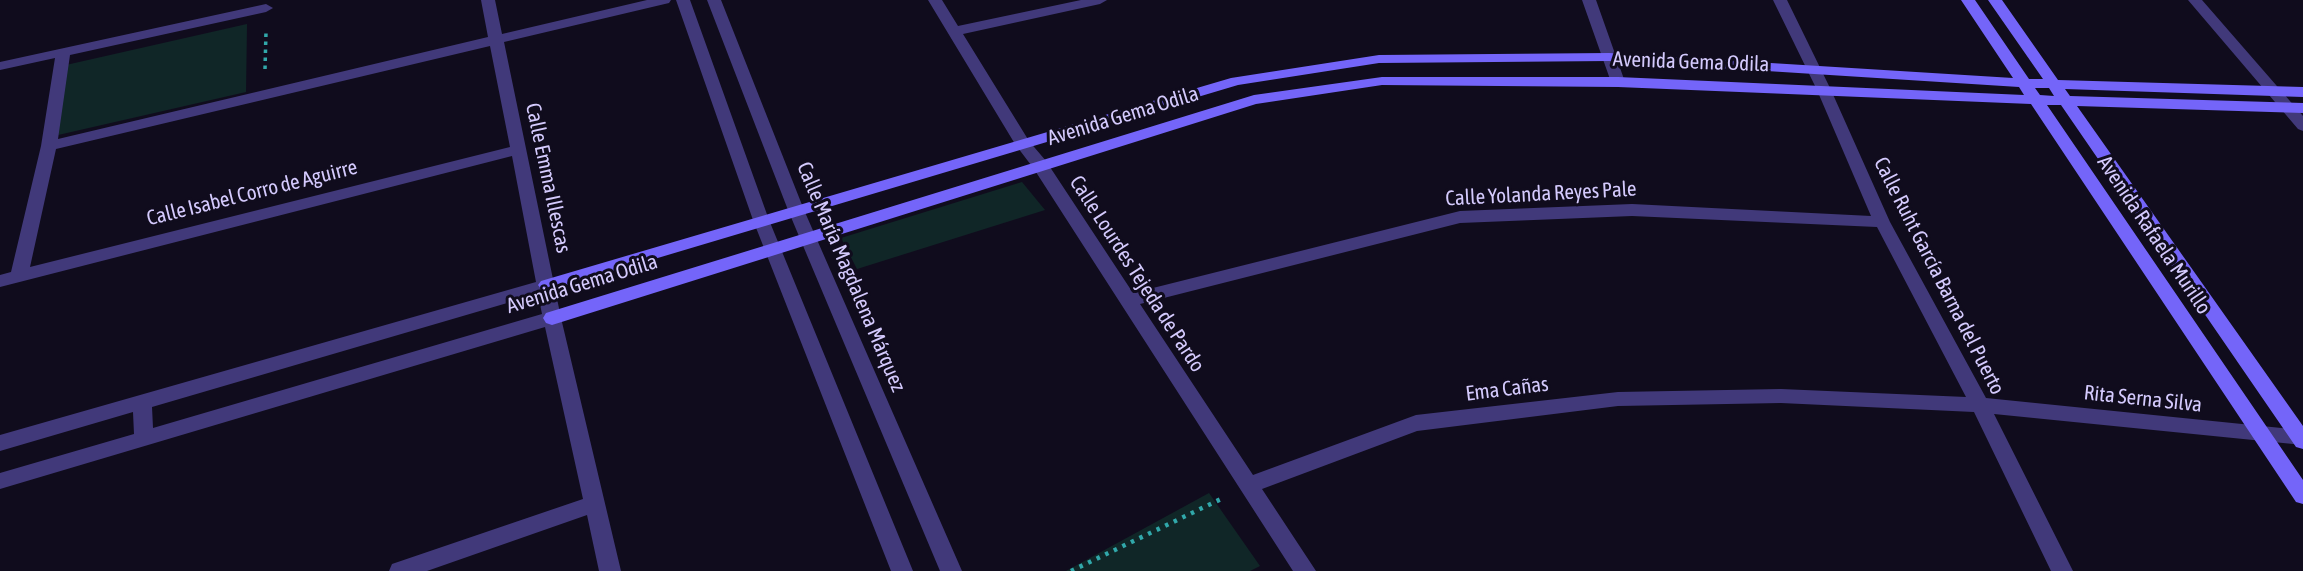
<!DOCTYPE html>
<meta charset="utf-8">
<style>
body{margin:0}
canvas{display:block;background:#100c1d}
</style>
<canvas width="2303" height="571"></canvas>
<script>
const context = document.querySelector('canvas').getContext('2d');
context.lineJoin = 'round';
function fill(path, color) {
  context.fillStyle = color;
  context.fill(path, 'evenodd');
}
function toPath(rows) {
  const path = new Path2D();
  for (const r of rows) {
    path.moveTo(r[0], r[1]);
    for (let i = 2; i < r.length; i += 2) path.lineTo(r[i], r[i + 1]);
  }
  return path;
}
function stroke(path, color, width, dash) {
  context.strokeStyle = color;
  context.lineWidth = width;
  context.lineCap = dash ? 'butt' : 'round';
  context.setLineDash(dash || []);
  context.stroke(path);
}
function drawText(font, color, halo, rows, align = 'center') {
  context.font = font + ' "Asap Condensed",sans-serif';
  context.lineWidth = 6;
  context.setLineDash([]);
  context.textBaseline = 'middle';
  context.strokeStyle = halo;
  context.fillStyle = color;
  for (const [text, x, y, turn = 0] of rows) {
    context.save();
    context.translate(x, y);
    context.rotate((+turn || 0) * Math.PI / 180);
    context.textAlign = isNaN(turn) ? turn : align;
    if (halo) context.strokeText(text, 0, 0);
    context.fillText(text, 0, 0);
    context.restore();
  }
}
const green = toPath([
 [247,24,246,92,58,135,66,65],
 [1022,182,1045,210,857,269,841,238],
 [1209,493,1260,566,1250,571,1066,571]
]);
const pathFar1 = toPath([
 [265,69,266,32]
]);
const path = toPath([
 [1071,571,1221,499]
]);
const street = toPath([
 [481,0,495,0,502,34,647,0,671,0,669,3,504,42,561,318,621,571,599,571,587,515,427,571,389,571,392,564,583,499,545,327,0,489,0,473,134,434,133,412,0,451,0,435,536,282,512,156,0,287,0,275,11,272,41,146,55,58,0,70,0,62,266,4,273,8,266,12,70,55,58,139,488,37,481,0],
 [490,46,510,147,30,267,56,149,490,46],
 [538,294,542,314,153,428,152,407,538,294],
 [676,0,690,0,769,220,913,571,891,571,753,220,676,0],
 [707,0,721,0,804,210,962,571,940,571,788,210,707,0],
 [928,0,942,0,958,26,1081,0,1107,0,1100,4,963,34,1029,141,1046,161,1133,293,1460,211,1632,204,1871,216,1817,90,1773,0,1787,0,1831,90,1890,222,1986,398,2301,430,2303,445,1994,414,2073,571,2051,571,1974,412,1781,403,1618,406,1417,431,1262,489,1316,571,1293,571,1034,169,1015,144,928,0],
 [1632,216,1877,227,1966,397,1781,389,1618,392,1416,415,1253,475,1140,304,1460,223,1632,216],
 [1582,0,1596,0,1625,82,1623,85,1618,87,1611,82,1582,0],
 [2188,0,2202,0,2303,116,2303,131,2298,129,2188,0]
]);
const secondary = toPath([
 [1961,0,1975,0,2029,79,2043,79,1988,0,2002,0,2058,80,2303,87,2303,97,2065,89,2070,96,2303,103,2303,113,2077,106,2303,426,2303,449,2296,447,2061,105,2047,105,2303,480,2303,504,2296,502,2031,104,1618,87,1382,85,1256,104,552,325,546,323,543,318,546,313,1254,95,1382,77,1618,77,2024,95,2019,87,1609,61,1379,63,1238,85,547,291,541,289,538,285,541,281,1231,78,1379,55,1609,53,2013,78,1961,0],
 [2035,88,2049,88,2054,96,2040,95,2035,88]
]);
const streetNames = [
 ["Avenida Gema Odila",1691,62,2],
 ["Avenida Gema Odila",1123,116,-17],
 ["Calle Emma Illescas",548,178,78],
 ["Calle Isabel Corro de Aguirre",252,193,-14],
 ["Calle Yolanda Reyes Pale",1541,194,-3],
 ["Avenida Rafaela Murillo",2154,235,56],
 ["Calle Lourdes Tejeda de Pardo",1137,274,57],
 ["Calle Ruht García Barna del Puerto",1939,276,63],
 ["Calle María Magdalena Márquez",851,277,67],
 ["Avenida Gema Odila",582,284,-17],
 ["Ema Cañas",1507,389,-7],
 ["Rita Serna Silva",2143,399,6]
];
fill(green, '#102627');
stroke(pathFar1, '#31a8aa', 3.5, [3.5, 4.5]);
stroke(path, '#31a8aa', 4.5, [3.5, 6]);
fill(street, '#41397a');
fill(secondary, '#7465f9');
drawText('21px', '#d4cafd', '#100c1d', streetNames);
</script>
